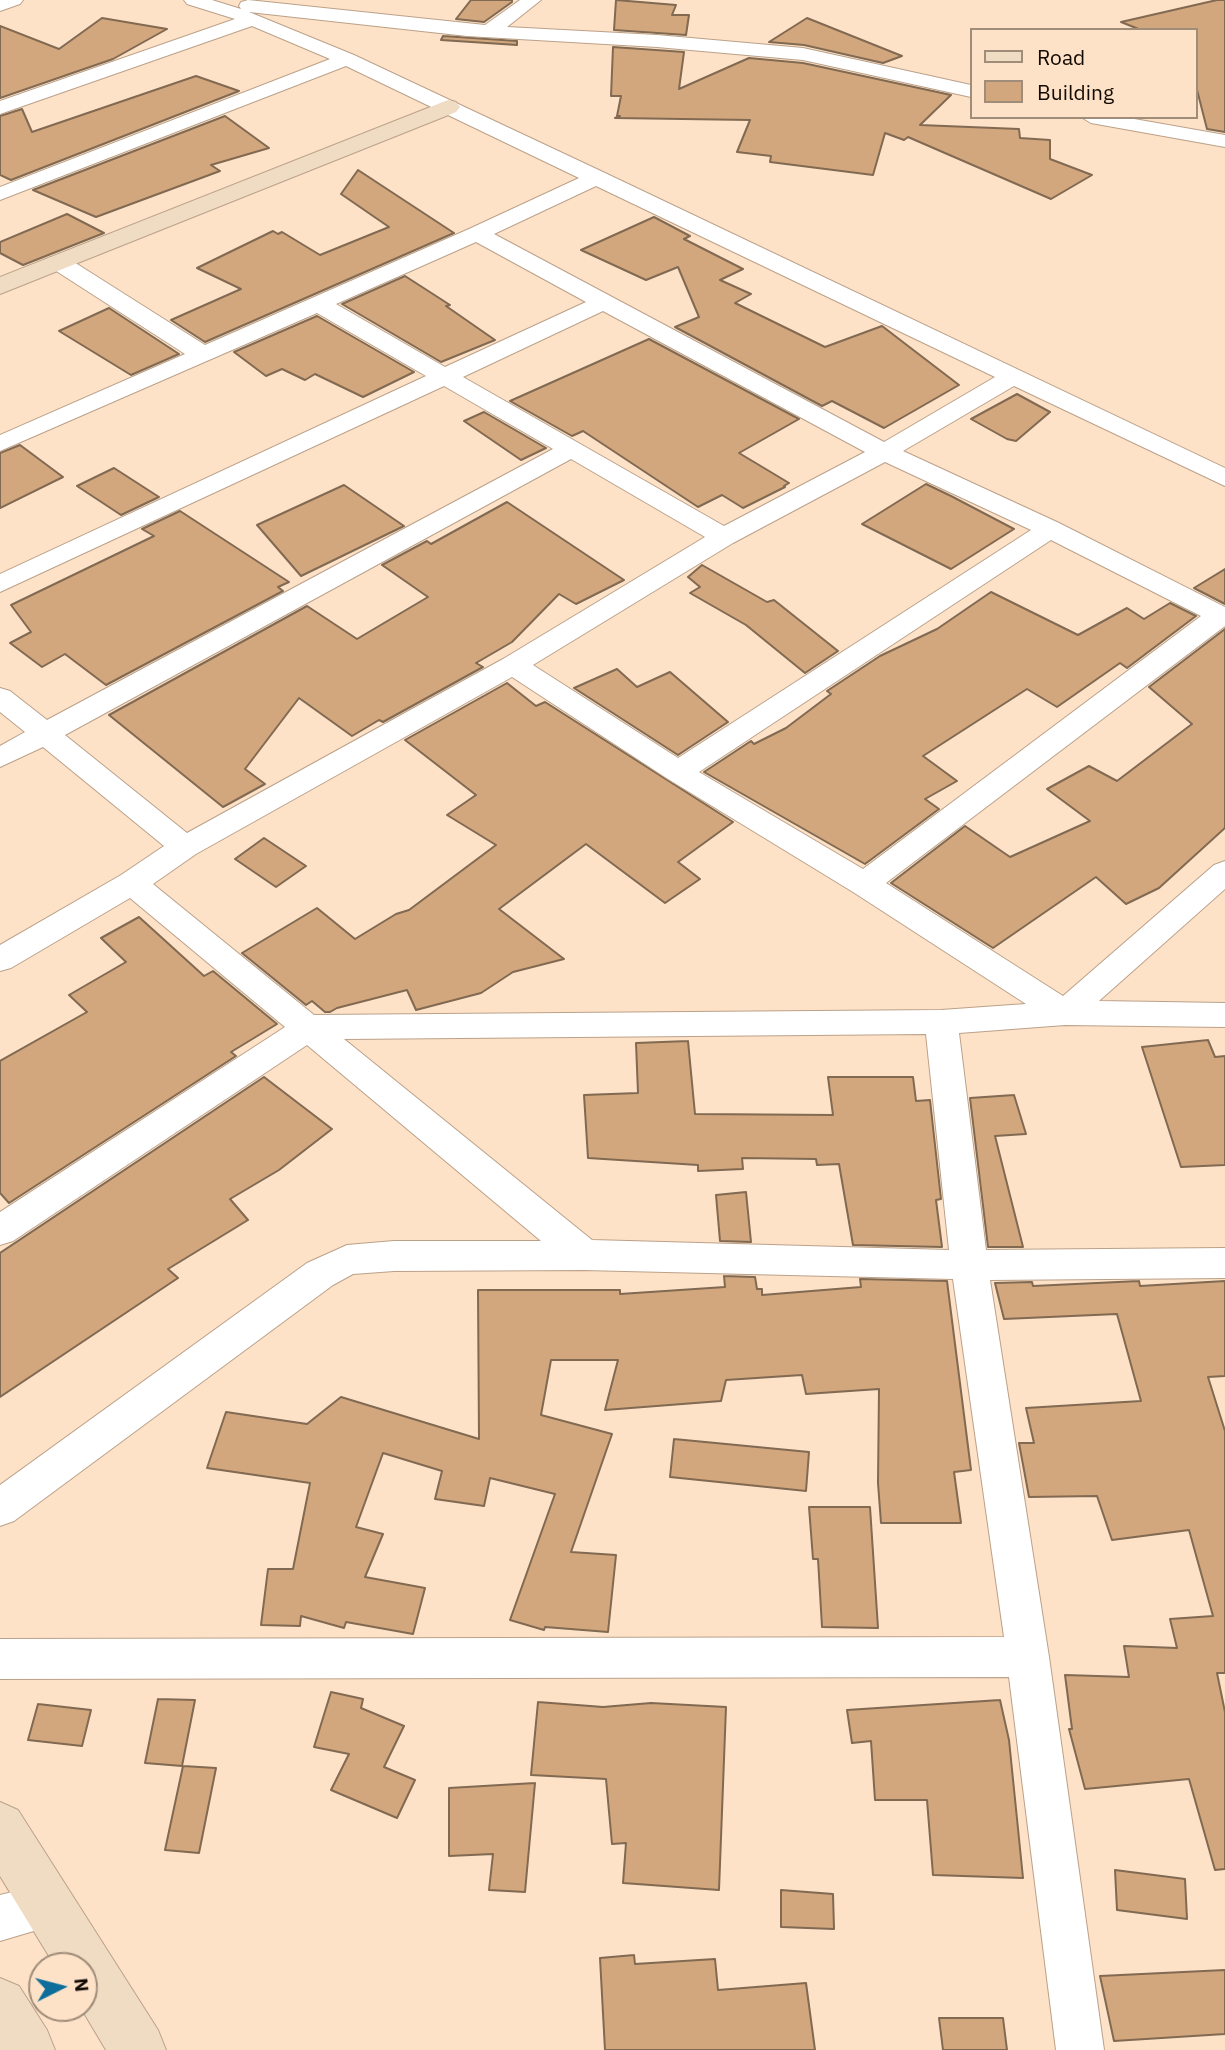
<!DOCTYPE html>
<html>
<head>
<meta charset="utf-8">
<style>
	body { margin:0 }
	#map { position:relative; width:1225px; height:2050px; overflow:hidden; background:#fde2c8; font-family:"IBM Plex Sans",sans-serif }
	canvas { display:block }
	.legend { position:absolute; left:970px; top:28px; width:228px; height:91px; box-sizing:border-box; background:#fde2c8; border:2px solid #9f8c79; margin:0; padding:9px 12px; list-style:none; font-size:21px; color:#120a03 }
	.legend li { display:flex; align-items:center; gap:14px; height:35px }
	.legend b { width:35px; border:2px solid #9f8c79 }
	.north { position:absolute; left:28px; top:1952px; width:70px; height:70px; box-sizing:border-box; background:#fde2c8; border:2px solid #9f8c79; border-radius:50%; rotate:84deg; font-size:19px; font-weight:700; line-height:28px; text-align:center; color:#120a03 }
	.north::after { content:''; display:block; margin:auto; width:24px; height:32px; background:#0d6e9c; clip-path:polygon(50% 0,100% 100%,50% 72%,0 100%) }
</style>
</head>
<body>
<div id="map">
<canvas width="1225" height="2050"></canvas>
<ul class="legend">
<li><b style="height:9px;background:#f0dbc3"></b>Road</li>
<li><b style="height:19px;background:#d2a77d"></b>Building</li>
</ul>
<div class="north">N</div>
</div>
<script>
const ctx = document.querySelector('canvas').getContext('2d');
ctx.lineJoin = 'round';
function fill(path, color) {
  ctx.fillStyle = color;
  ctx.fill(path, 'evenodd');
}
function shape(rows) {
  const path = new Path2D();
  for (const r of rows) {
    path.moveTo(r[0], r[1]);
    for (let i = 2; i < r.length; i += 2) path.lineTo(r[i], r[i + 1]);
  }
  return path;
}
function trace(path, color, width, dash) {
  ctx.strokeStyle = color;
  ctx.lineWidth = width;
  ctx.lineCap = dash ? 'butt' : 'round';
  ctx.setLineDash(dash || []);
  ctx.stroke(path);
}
const building = shape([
	[471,0,512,0,512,2,484,22,456,19,471,0],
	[616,0,676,5,672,15,689,15,686,35,614,30,616,0],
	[1217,0,1225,0,1225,132,1207,129,1195,82,1195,30,1141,30,1121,22,1217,0],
	[102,18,167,29,113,59,0,98,0,26,59,49,102,18],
	[807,18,902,56,883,63,804,45,769,42,807,18],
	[443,36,517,41,517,45,441,40,443,36],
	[613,47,684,52,679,89,749,58,803,63,951,95,920,125,1019,129,1020,138,1050,140,1050,159,1092,175,1051,199,908,137,904,140,885,133,873,175,770,162,771,156,737,152,750,120,615,118,620,116,617,116,621,96,611,96,613,47],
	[196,76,239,91,11,180,0,175,0,116,22,109,32,132,196,76],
	[225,116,269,148,211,165,220,171,96,217,33,190,225,116],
	[358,170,454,233,205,342,171,320,241,289,197,268,273,231,278,234,282,232,320,255,389,227,341,194,358,170],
	[67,214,104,233,23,265,0,253,0,242,67,214],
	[654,217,690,236,684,239,743,269,720,280,751,294,735,303,825,347,882,326,959,385,884,428,832,401,822,406,675,327,699,317,678,267,646,280,581,250,654,217],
	[405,276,450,305,446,306,495,340,441,362,342,304,405,276],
	[109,308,179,354,131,375,59,331,109,308],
	[317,316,414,372,363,397,315,374,305,380,282,369,266,376,234,352,317,316],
	[649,339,799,419,739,453,789,483,784,486,785,487,743,508,722,495,698,507,583,431,572,436,510,401,649,339],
	[1017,394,1050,412,1016,441,1007,439,971,419,1017,394],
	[484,412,546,448,521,460,464,421,484,412],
	[20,445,63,477,0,508,0,453,20,445],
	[114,468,159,497,121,515,77,486,114,468],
	[926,484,951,496,1014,529,951,569,862,524,926,484],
	[344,485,404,526,301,576,257,525,344,485],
	[507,502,624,580,576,604,559,594,512,642,476,663,483,667,383,722,379,720,352,736,299,698,245,769,265,784,223,807,109,715,307,606,357,639,428,597,382,565,427,541,431,544,507,502],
	[180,511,289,582,278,587,283,591,106,685,65,654,42,667,10,643,31,632,11,605,154,536,142,529,180,511],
	[702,565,767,602,774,600,838,651,805,673,746,625,690,593,700,587,688,577,702,565],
	[1225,569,1225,604,1194,588,1225,569],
	[991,592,1078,635,1127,608,1144,619,1170,603,1196,616,1127,668,1120,663,1057,707,1027,689,923,756,957,781,925,799,939,809,865,864,704,772,751,741,754,744,786,728,831,694,827,691,880,656,937,629,991,592],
	[1225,629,1225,828,1159,888,1126,904,1096,877,993,948,891,883,965,826,1010,857,1090,821,1047,789,1089,766,1117,781,1192,724,1149,687,1225,629],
	[617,669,637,687,670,672,728,722,678,755,574,688,617,669],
	[507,683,536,706,545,702,733,822,678,862,700,879,665,903,586,844,499,909,564,959,513,972,481,993,416,1010,407,990,337,1008,330,1012,325,1012,312,1001,306,1005,242,953,317,908,355,939,396,914,409,910,496,845,447,815,476,795,405,740,507,683],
	[264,838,306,866,276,887,235,859,264,838],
	[139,917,204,976,213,971,277,1024,231,1052,236,1056,9,1203,0,1193,0,1061,87,1012,69,995,126,962,101,938,139,917],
	[1208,1040,1215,1057,1225,1056,1225,1165,1181,1167,1142,1047,1208,1040],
	[688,1041,695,1114,833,1115,828,1077,913,1077,916,1101,930,1100,941,1199,936,1200,942,1247,853,1245,839,1164,817,1165,816,1159,742,1158,743,1169,698,1171,698,1165,588,1158,584,1095,638,1093,636,1043,688,1041],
	[264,1077,332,1129,279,1170,230,1199,248,1220,168,1269,178,1278,0,1397,0,1253,264,1077],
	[1014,1095,1026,1134,995,1136,1023,1247,988,1247,970,1098,1014,1095],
	[746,1192,751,1242,720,1241,716,1195,746,1192],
	[724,1276,755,1277,757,1289,762,1289,762,1295,861,1287,860,1279,947,1281,971,1470,954,1472,961,1523,881,1523,878,1483,879,1389,806,1394,802,1375,726,1380,721,1401,605,1410,618,1360,551,1360,541,1415,612,1434,571,1552,616,1555,608,1632,545,1627,544,1630,510,1620,555,1494,490,1478,484,1506,435,1499,442,1471,383,1453,356,1527,383,1534,365,1577,425,1588,413,1634,346,1622,344,1628,301,1616,300,1626,261,1625,268,1569,293,1569,310,1483,207,1468,226,1412,307,1424,341,1397,479,1439,478,1290,620,1290,620,1294,725,1287,724,1276],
	[1139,1281,1140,1286,1225,1281,1225,1376,1208,1377,1225,1431,1225,1673,1217,1673,1225,1712,1225,1869,1215,1870,1189,1779,1085,1789,1069,1729,1072,1729,1065,1675,1129,1677,1124,1646,1177,1648,1170,1619,1213,1616,1189,1530,1112,1540,1097,1496,1029,1497,1019,1443,1034,1443,1026,1408,1141,1401,1117,1314,1004,1319,995,1283,1032,1282,1033,1286,1139,1281],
	[674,1439,809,1452,806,1491,670,1477,674,1439],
	[809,1507,870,1507,878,1628,822,1627,818,1559,813,1559,809,1507],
	[331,1692,363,1699,361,1708,404,1726,384,1767,415,1780,397,1818,331,1790,349,1754,314,1747,331,1692],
	[158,1699,195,1700,182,1766,145,1763,158,1699],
	[1000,1700,1009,1740,1023,1878,933,1875,927,1800,875,1800,871,1741,852,1743,847,1710,1000,1700],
	[538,1702,603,1707,651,1703,726,1707,719,1890,623,1883,626,1843,612,1844,606,1779,531,1775,538,1702],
	[38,1704,91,1710,82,1746,28,1740,38,1704],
	[183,1766,216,1768,199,1853,165,1850,183,1766],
	[535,1783,525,1892,489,1890,493,1854,449,1856,449,1788,535,1783],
	[1115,1870,1185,1879,1187,1919,1117,1910,1115,1870],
	[781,1890,833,1894,834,1929,781,1927,781,1890],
	[634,1955,635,1964,715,1959,718,1990,806,1983,815,2050,605,2050,600,1958,634,1955],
	[1225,1970,1225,2034,1114,2041,1100,1976,1225,1970],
	[939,2018,1003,2018,1007,2050,943,2050,939,2018]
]);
const street = shape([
	[0,0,23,0,20,4,0,11,0,0],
	[184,0,212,0,241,9,239,6,241,2,248,0,485,25,520,0,541,0,507,27,657,35,803,48,971,85,971,97,803,60,657,47,467,36,249,12,354,55,605,173,1225,468,1225,486,1014,386,903,451,1059,523,1225,607,1225,626,886,883,1063,996,1214,865,1225,861,1225,889,1099,1001,1225,1003,1225,1027,1065,1025,959,1033,986,1250,1225,1248,1225,1278,990,1280,1049,1657,1104,2050,1056,2050,1009,1677,0,1679,0,1639,1004,1637,953,1279,584,1270,394,1271,353,1274,333,1285,14,1521,0,1526,0,1485,307,1263,347,1245,394,1241,541,1241,307,1045,13,1241,0,1245,0,1212,285,1027,130,898,11,968,0,971,0,945,121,875,164,846,43,747,0,767,0,746,25,732,0,712,0,688,10,691,47,720,553,449,444,386,0,592,0,574,426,376,317,313,0,451,0,435,185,354,50,267,47,262,50,257,66,257,205,345,469,229,579,178,346,66,0,200,0,187,330,59,252,26,0,114,0,101,235,19,187,4,184,0],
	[596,186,995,377,884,442,494,234,596,186],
	[476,242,586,302,445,367,336,304,476,242],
	[603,311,865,452,724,526,463,377,603,311],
	[571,459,705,537,503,659,187,833,65,735,571,459],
	[885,462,1031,530,678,758,533,665,733,543,885,462],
	[1051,540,1201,616,863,869,699,772,1051,540],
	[512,677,668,779,853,892,1026,1004,941,1010,314,1015,153,884,196,854,512,677],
	[926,1034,949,1250,592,1240,344,1039,926,1034],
	[1081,117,1123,117,1225,135,1225,147,1091,123,1081,117],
	[48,1883,64,1890,71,1906,64,1922,0,1941,0,1895,48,1883]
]);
const secondary = shape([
	[448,100,456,102,460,107,456,112,0,294,0,277,448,100],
	[0,1802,18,1810,158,2030,166,2050,106,2050,81,2008,84,2008,84,1966,55,1966,0,1876,0,1802],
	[0,1978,19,1986,47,2030,55,2050,0,2050,0,1978]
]);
fill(building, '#d2a77d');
trace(building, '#816952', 2);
trace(street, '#bba189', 2);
trace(secondary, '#bba189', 2);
fill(street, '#fff');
fill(secondary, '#f0dbc3');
</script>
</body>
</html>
